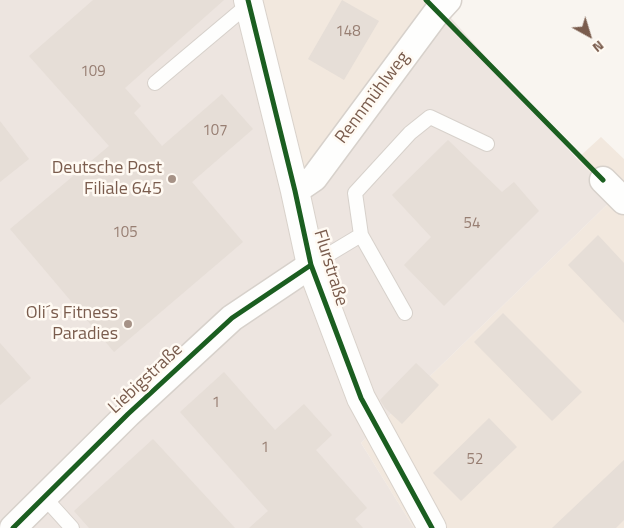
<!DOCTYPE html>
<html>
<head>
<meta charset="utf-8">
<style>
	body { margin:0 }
	#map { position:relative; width:624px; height:528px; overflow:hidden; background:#f9f5f0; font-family:"Titillium Web",sans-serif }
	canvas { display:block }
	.north { position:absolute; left:564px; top:10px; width:50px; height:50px; -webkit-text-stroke:4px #fffaf3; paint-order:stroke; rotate:141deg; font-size:14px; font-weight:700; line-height:20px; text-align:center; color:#7a5c4d }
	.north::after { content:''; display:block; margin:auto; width:18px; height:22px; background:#7a5c4d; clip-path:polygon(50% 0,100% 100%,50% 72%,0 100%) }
</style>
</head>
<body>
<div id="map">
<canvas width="624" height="528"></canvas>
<div class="north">N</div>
</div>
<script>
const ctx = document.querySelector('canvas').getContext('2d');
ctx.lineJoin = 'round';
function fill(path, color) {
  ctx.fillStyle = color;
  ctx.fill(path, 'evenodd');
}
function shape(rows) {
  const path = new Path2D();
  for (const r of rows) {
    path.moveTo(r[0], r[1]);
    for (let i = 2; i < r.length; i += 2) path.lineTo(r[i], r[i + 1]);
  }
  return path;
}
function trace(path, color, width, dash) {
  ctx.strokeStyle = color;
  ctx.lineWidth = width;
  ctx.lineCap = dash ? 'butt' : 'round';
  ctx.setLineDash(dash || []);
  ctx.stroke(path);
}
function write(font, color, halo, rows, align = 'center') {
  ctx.font = font + ' "Titillium Web",sans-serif';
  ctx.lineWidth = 5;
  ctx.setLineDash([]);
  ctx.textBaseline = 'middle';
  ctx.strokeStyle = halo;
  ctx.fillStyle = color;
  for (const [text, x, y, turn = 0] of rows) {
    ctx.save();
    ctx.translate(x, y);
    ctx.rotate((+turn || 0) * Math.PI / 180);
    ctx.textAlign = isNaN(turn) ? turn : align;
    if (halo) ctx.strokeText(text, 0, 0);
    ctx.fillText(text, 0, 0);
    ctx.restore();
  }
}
const residential = shape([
	[256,0,452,0,304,202],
	[601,137,624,159,624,528,414,528,361,443,615,197,577,159]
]);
const industrial = shape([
	[0,0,256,0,304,201,443,9,577,159,615,197,361,443,414,528,0,528]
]);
const building = shape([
	[93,0,224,0,125,88,141,106,134,113,162,146,222,94,253,129,192,182,243,242,114,352,10,229,109,146,29,56],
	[342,0,379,21,344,80,308,59],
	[0,121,29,159,0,182],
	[448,140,502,192,514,182,539,211,444,306,404,265,431,237,392,195],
	[598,235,624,263,624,323,568,265],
	[503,313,582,392,552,421,474,342],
	[0,343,31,378,0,405],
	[416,363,439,385,402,424,385,408,380,400],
	[224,372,275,430,304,404,332,435,316,450,367,508,355,519,363,528,249,528,268,511,180,412],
	[489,418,517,447,461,501,433,473],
	[153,439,235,528,89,528,74,511],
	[624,460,624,520,616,528,552,528]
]);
const lane = shape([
	[155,83,249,4],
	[361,235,405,313],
	[311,265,361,235,355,193,410,133,430,117,487,144],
	[44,497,72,528]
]);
const street = shape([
	[603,180,624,201],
	[295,191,314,178,437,12,448,0],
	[13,528,128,414,232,318,311,265]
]);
const secondary = shape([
	[248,0,295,191,311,265,361,398,432,528]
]);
const cycleway = shape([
	[248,0,295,191,311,265,361,398,432,528],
	[426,0,603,180],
	[13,528,128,414,232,318,311,265]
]);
const markers = [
	[172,179,5,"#a69286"],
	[128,324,5,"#a69286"]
];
const numberNames = [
	["148",348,32],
	["109",93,72],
	["107",215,131],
	["54",472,224],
	["105",125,233],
	["1",216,403],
	["1",265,448],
	["52",475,460]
];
const streetNames = [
	["Rennmühlweg",373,98,-53],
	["Flurstraße",330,268,73],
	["Liebigstraße",146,379,-43]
];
const poiNames = [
	["Deutsche Post",162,169],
	["Filiale 645",162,190],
	["Oli´s Fitness",118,314],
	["Paradies",118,335]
];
fill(residential, '#f2e8de');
fill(industrial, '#ede5e0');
fill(building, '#e6ded7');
trace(lane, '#d7d1cb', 16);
trace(street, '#d7d1cb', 29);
trace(secondary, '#d9d2cb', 30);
trace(lane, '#fefefd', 14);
trace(street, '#fefefd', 26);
trace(secondary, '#fefefd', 28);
trace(cycleway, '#1b5e20', 5);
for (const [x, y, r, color] of markers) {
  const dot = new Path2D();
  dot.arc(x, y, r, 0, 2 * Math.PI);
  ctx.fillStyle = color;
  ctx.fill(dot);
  trace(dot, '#fffaf3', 2);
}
write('15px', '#977e72', null, numberNames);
write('18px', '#7a5c4d', '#fffaf3', streetNames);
write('18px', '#7a5c4d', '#fffaf3', poiNames, 'right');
</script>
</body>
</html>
